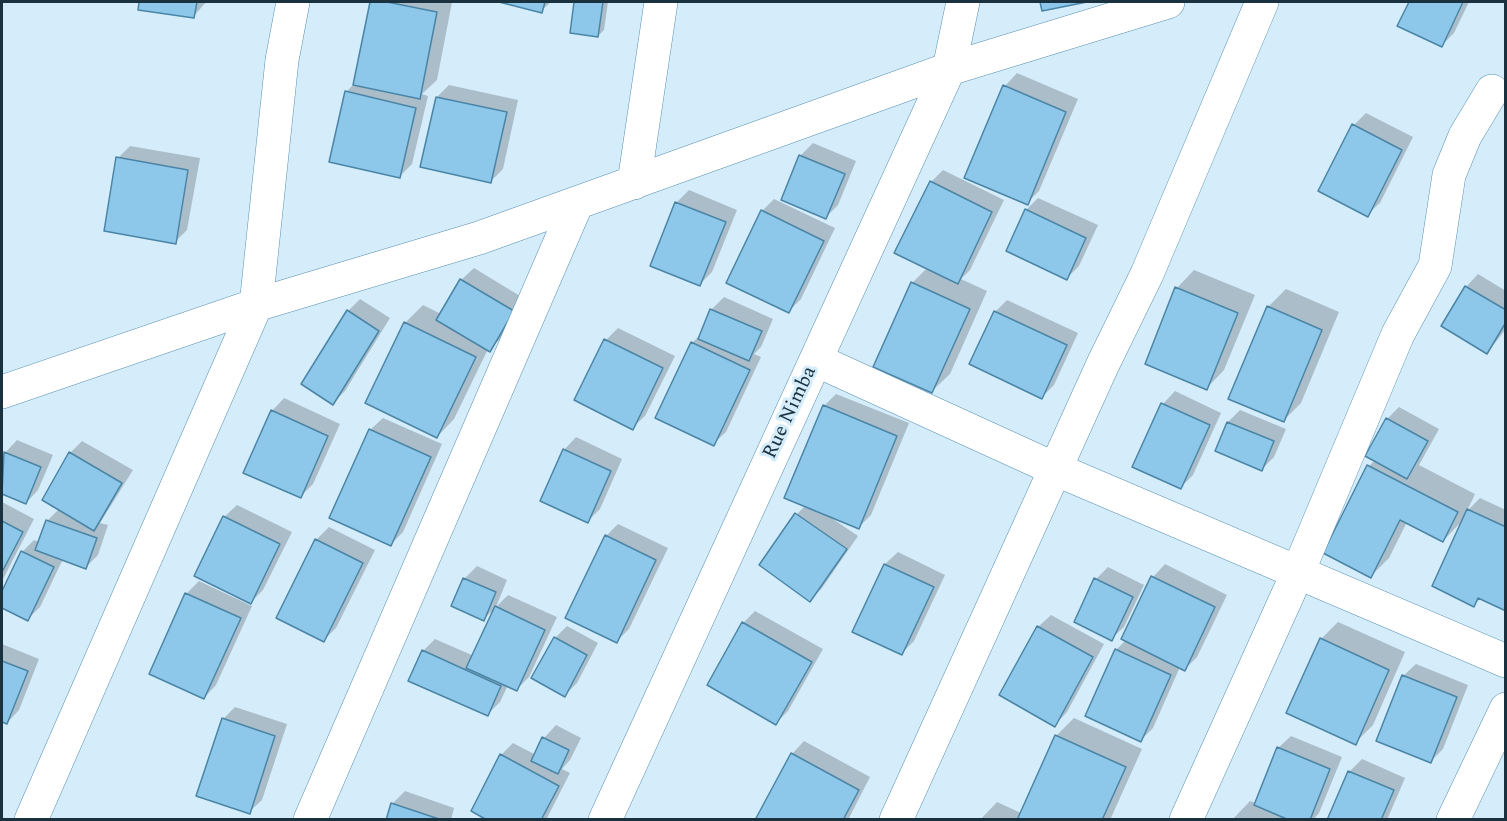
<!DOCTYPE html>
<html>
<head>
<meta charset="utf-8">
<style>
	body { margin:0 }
	#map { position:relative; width:1507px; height:821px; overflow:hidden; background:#d5edfb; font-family:Spectral,serif }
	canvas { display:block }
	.frame { position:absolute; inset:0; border:3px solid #1a3240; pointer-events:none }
</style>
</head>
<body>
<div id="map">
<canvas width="1507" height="821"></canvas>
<div class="frame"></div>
</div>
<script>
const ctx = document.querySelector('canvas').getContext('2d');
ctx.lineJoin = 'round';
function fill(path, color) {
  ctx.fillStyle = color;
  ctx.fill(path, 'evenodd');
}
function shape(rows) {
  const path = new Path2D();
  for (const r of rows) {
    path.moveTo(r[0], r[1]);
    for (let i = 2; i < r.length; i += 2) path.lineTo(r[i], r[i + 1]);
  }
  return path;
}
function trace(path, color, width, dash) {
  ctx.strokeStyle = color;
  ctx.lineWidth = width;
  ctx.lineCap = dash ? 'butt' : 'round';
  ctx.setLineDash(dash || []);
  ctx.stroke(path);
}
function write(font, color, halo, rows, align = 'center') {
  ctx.font = font + ' Spectral,serif';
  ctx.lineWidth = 6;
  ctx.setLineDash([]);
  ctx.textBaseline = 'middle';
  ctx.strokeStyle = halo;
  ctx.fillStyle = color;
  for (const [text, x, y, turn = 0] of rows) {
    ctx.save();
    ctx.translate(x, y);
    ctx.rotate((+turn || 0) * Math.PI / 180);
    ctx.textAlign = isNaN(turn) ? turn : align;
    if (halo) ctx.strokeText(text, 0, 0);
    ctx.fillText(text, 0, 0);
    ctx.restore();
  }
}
const shadow = shape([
	[141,2,206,2,194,16,140,8],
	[371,2,452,2,437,80,422,94,428,96,412,164,400,176,346,92,355,83],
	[505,2,551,2,541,11],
	[576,2,608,2,604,30,598,36,572,32],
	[1041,2,1080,2,1043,9],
	[1411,2,1469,2,1454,33,1442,45,1399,25],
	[1017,73,1078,99,1039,191,1027,203,966,177,1005,86],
	[449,85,518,100,503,169,490,182,437,97],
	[1366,113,1413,137,1380,203,1367,215,1354,125],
	[813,143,856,161,838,205,826,217,800,156],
	[130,146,200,158,187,230,175,242,118,158],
	[943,170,1004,200,970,270,961,279,987,291,950,374,932,391,912,283,927,268,931,182],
	[689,190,737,210,712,272,700,284,676,203],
	[1038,198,1098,225,1079,266,1067,278,1026,210],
	[774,199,835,228,801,299,789,311,762,211],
	[474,268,525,299,502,338,488,349,454,419,437,437,405,323,423,305,441,314,461,280],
	[1194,270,1255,295,1224,370,1207,388,1177,288],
	[1478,274,1506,291,1506,329,1487,353,1466,287],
	[1286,289,1339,312,1301,403,1284,420,1268,307],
	[724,297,773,319,761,347,754,354,761,357,726,432,713,444,692,343,701,334,711,310],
	[360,299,390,318,345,391,333,403,348,311],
	[1007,300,1078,333,1054,385,1042,397,995,312],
	[618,328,675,356,645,416,632,428,606,340],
	[1175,391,1221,413,1193,475,1181,487,1134,466,1163,404],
	[836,394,909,423,871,515,859,527,830,517,858,536,822,588,810,600,797,514,806,505,824,406],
	[284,398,340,424,313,484,300,497,272,411],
	[1399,407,1439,429,1419,465,1475,494,1467,511,1480,498,1506,510,1506,609,1481,598,1474,605,1463,520,1443,541,1407,522,1389,558,1371,576,1369,466,1375,460,1387,419],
	[1240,410,1286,429,1274,457,1261,470,1217,451,1228,422],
	[383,418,442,444,403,532,391,544,370,430],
	[576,437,622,459,600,509,588,521,564,450],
	[17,440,53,455,38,490,26,503,2,493,2,461,5,453],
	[82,441,133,470,100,523,108,525,98,555,86,567,63,559,40,607,28,619,2,606,2,595,22,552,34,540,39,542,47,521,59,509,70,453],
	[2,502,34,519,2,581],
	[237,505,292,532,263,590,251,602,224,517],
	[618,524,668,548,629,629,617,641,606,536],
	[329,527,375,550,336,628,324,640,278,617,316,540],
	[898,552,945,575,914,641,901,654,854,631,885,564],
	[1165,564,1227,595,1197,657,1185,669,1180,667,1153,728,1141,740,1116,650,1126,640,1123,639,1153,577],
	[477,566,507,580,496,607,484,619,464,579],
	[1108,567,1144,585,1124,627,1111,639,1096,579],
	[199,581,252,606,216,685,204,698,151,673,187,593],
	[508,595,557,617,529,677,517,689,508,685,500,702,488,714,423,651,435,639,474,656,496,607],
	[755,611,823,649,788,711,776,723,743,623],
	[1051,615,1104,644,1067,712,1055,725,1038,627],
	[1338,622,1405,652,1373,725,1355,743,1321,639],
	[567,626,598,643,577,683,565,695,555,638],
	[2,644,39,659,19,710,7,723,2,720],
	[1416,664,1468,685,1443,749,1431,761,1403,676],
	[235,707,287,724,262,800,249,812,223,719],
	[1074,718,1142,749,1110,820,980,820,997,802,1021,813,1056,736],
	[556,725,581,738,570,760,562,769,570,773,546,820,491,820,501,755,513,743,536,755,544,738],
	[1291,736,1342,757,1319,813,1313,820,1232,820,1250,801,1256,803,1278,748],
	[804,741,870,777,848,820,757,820,792,754],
	[1362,759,1405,778,1387,820,1329,820,1349,772],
	[405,791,454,808,451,820,387,820,393,803]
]);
const building = shape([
	[139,2,197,2,194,18,138,10,139,2],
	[370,2,387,2,437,12,420,99,353,85,370,2],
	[499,2,545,2,542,13,499,2],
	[574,2,603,2,598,37,570,33,574,2],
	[1040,2,1087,2,1042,11,1040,2],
	[1409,2,1463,2,1442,47,1397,26,1409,2],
	[1003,85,1066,112,1028,205,964,178,1003,85],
	[345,91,416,108,400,178,329,162,345,91],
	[436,97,507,112,491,183,420,167,436,97],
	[1352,124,1402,150,1368,217,1318,191,1352,124],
	[799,155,845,174,826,219,781,200,799,155],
	[116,157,188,170,176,244,104,231,116,157],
	[930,181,992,212,958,284,894,253,930,181],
	[675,202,726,222,700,286,650,266,675,202],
	[1025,209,1086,238,1067,280,1006,251,1025,209],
	[761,210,824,241,789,313,726,283,761,210],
	[460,279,514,311,490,352,436,320,460,279],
	[911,282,970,309,932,393,873,367,911,282],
	[1465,286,1506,310,1506,322,1487,354,1441,326,1465,286],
	[1175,287,1238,313,1207,390,1145,364,1175,287],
	[1267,306,1322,330,1284,422,1228,399,1267,306],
	[710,309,762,331,749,361,698,339,710,309],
	[347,310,379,331,333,405,301,384,347,310],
	[994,311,1067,345,1042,399,969,364,994,311],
	[404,322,476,357,437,438,365,403,404,322],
	[604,339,663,368,633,430,574,400,604,339],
	[691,342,750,370,714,446,655,418,691,342],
	[1161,403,1210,425,1181,489,1132,467,1161,403],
	[823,405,897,436,859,529,784,498,823,405],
	[271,410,328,436,301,498,243,473,271,410],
	[1386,418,1428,441,1407,479,1365,456,1386,418],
	[1227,422,1274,441,1262,471,1215,451,1227,422],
	[369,429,431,457,391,546,329,518,369,429],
	[563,449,611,471,588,523,540,501,563,449],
	[4,452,41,467,26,504,2,494,4,452],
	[69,452,122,483,94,531,42,500,69,452],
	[1367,465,1458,512,1443,542,1400,520,1371,578,1323,553,1367,465],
	[1467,509,1506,527,1506,611,1478,598,1474,607,1432,586,1467,509],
	[795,513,847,549,810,602,759,565,795,513],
	[223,516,280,544,251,604,194,576,223,516],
	[46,520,97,538,86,569,35,550,46,520],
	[2,521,23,532,2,572,2,521],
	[605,535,656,560,617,643,565,618,605,535],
	[315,539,363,563,324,642,276,618,315,539],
	[21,551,54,567,28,621,2,608,2,591,21,551],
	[884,564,934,587,902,655,852,632,884,564],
	[1151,576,1215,607,1185,671,1121,639,1151,576],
	[463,578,496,592,484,621,451,606,463,578],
	[1094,578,1133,597,1112,641,1074,622,1094,578],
	[185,593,241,618,204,699,149,674,185,593],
	[495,606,545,630,517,691,466,668,495,606],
	[742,622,812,662,776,725,707,685,742,622],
	[1037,626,1093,657,1055,727,999,695,1037,626],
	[554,637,587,655,565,697,531,678,554,637],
	[1320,638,1389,670,1356,745,1286,713,1320,638],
	[1115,649,1171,675,1141,742,1085,716,1115,649],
	[422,650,501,686,488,716,408,681,422,650],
	[2,661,28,671,7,724,2,722,2,661],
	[1402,675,1457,697,1431,763,1376,741,1402,675],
	[222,718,275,736,250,814,196,796,222,718],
	[1055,735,1126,767,1102,820,1017,820,1055,735],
	[542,737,569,750,558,774,531,761,542,737],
	[1277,747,1330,769,1310,820,1289,820,1254,805,1277,747],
	[791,753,859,790,843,820,755,820,791,753],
	[500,754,559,786,541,820,487,820,471,811,500,754],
	[1348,771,1394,790,1381,820,1327,820,1348,771],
	[391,803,442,820,386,820,391,803]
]);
const street = shape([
	[634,183,661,2],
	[816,360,1055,469,1506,661],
	[2,392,256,305,479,238,949,69,1168,2],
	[31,820,256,305,282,60,293,2],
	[310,820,577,203],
	[605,820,949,69,963,2],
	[896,820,1103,364,1147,274,1262,2],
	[1186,820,1298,572,1398,334,1435,266,1449,175,1465,136,1492,91],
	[1453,820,1506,709]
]);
const streetNames = [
	["Rue Nimba",791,413,-65]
];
fill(shadow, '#0003');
fill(building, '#8dc8eb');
trace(building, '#4b85a6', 1.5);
trace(street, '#5791b2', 34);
trace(street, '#fff', 33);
write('20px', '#1a3240', '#d5edfb', streetNames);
</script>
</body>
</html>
